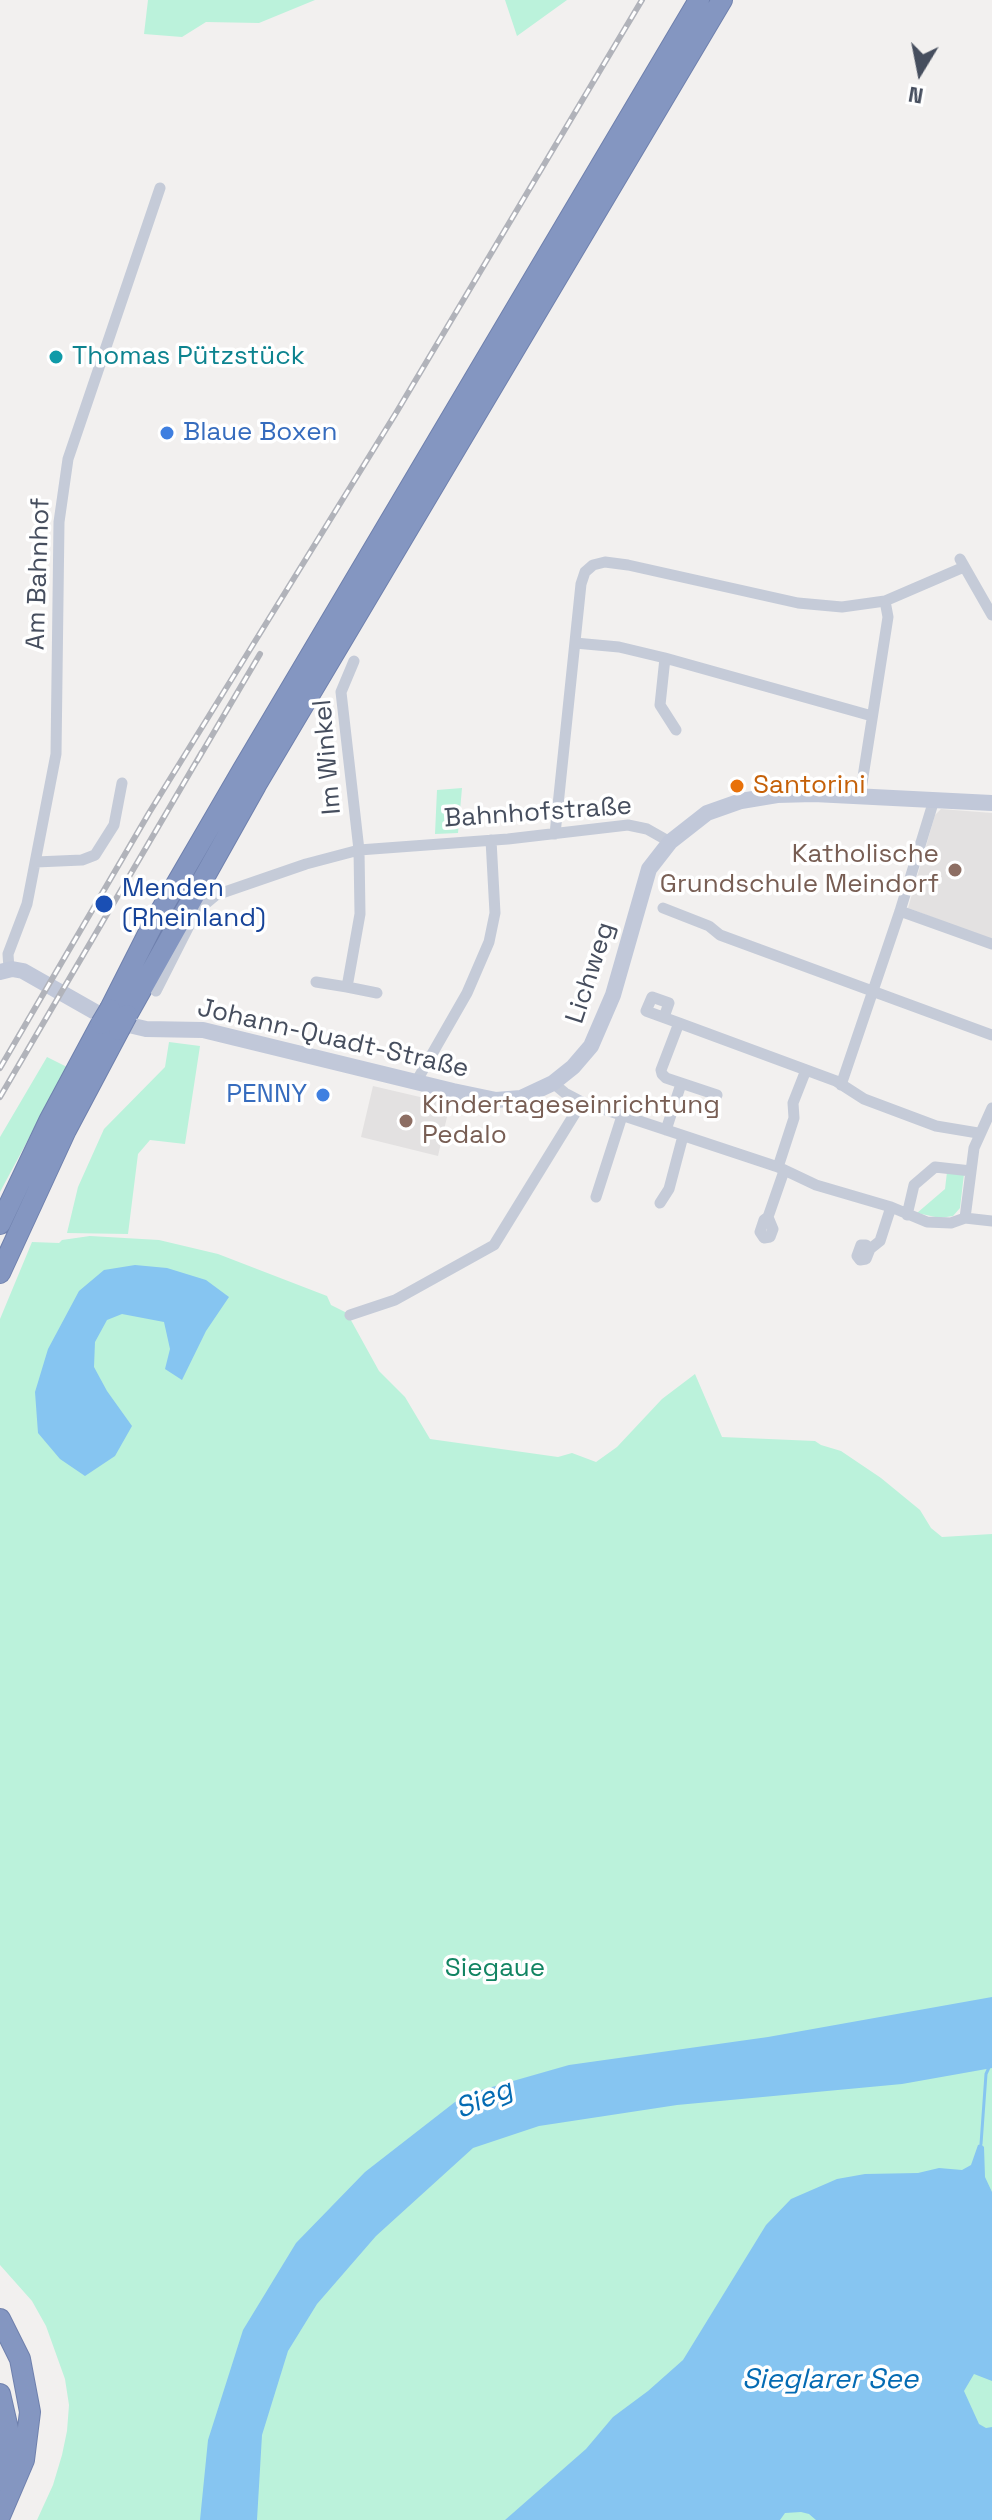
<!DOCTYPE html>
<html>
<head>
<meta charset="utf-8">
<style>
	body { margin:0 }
	#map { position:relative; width:992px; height:2520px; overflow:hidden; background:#f2f0ef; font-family:"Space Grotesk",sans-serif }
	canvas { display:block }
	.north { position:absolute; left:880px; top:32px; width:80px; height:80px; -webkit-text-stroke:6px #fff; paint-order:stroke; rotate:190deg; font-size:22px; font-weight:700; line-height:32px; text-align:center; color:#464e5e }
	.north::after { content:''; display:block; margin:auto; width:28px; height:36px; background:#464e5e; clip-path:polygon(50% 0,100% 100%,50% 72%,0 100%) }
</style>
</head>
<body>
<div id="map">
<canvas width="992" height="2520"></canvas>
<div class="north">N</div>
</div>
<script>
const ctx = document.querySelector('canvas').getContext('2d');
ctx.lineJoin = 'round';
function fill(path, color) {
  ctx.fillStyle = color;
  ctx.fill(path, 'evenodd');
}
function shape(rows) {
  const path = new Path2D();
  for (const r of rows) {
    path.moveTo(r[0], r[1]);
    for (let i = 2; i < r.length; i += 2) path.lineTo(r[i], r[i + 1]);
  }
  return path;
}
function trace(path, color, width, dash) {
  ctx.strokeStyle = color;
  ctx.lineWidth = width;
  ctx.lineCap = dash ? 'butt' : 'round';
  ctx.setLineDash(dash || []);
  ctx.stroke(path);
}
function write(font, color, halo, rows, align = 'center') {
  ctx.font = font + ' "Space Grotesk",sans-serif';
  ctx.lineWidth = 7;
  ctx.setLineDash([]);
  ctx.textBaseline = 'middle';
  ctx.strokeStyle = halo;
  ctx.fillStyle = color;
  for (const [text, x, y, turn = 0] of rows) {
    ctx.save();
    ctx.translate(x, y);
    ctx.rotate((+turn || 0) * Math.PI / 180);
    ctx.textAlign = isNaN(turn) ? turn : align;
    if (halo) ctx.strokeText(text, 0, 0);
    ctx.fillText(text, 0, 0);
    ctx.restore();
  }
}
const education = shape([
	[941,809,992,813,992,940,908,908,935,815],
	[373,1086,450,1104,438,1156,361,1137]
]);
const green = shape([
	[148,0,315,0,259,23,206,22,182,37,144,34],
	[505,0,567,0,517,36],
	[462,788,458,833,435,834,437,790],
	[169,1042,200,1046,185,1144,150,1140,138,1154,128,1234,67,1233,78,1187,104,1129,165,1067],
	[47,1057,67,1067,0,1192,0,1137],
	[947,1172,964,1174,960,1208,953,1216,940,1218,917,1213,945,1189],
	[90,1236,159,1240,218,1254,327,1296,331,1305,347,1313,379,1371,405,1397,430,1439,558,1457,572,1453,596,1462,617,1447,662,1399,695,1374,722,1437,815,1441,821,1445,841,1451,881,1478,920,1510,931,1528,942,1537,992,1534,992,2520,37,2520,53,2485,62,2455,67,2431,69,2405,65,2379,46,2326,32,2301,0,2265,0,1319,32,1242,59,1243,62,1240]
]);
const water = shape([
	[135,1265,167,1268,206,1280,229,1297,206,1331,182,1380,165,1369,170,1349,164,1322,122,1314,107,1320,95,1342,94,1367,107,1391,132,1426,115,1456,85,1476,60,1459,38,1433,35,1392,48,1349,79,1291,104,1270],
	[992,1997,992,2068,902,2084,677,2105,539,2126,473,2148,376,2236,317,2304,288,2351,262,2435,257,2520,200,2520,208,2440,243,2330,296,2243,365,2172,464,2095,569,2065,768,2037],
	[981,2144,984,2147,985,2177,992,2192,992,2381,974,2374,964,2391,979,2424,986,2428,992,2427,992,2520,816,2520,809,2514,801,2512,785,2513,780,2520,505,2520,586,2449,613,2417,648,2391,683,2360,766,2225,791,2199,837,2179,865,2174,918,2173,939,2168,962,2170,971,2165,978,2145]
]);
const stream = shape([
	[981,2144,986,2074,992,2061]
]);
const street = shape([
	[960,559,992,615],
	[575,643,619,647,665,658,872,716],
	[665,658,660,705,676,730],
	[354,661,341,692,359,850,360,914,347,987,377,993],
	[860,796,888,617,885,601],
	[555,834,581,584,585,572,593,565,605,562,628,565,798,603,842,607,885,601,964,567],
	[36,862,82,860,95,855,114,825,122,783],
	[663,908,709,926,720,935,992,1035],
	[900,911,992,944],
	[9,969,8,954,27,904,56,754,59,522,68,459,160,188],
	[316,982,347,987],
	[156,991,195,914,204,905,216,895,306,864,359,850,508,839,628,825,647,829,670,842],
	[664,1017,669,1003,652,997,646,1011,679,1023],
	[416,1082,467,993,489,942,495,913,491,840],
	[553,1083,565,1093,582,1102,778,1167,816,1185,891,1207,927,1222,951,1223,965,1218,992,1221],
	[841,1085,900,911,934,800],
	[717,1095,666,1078,662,1074,661,1070,679,1023,836,1081,864,1099,936,1126,978,1133],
	[666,1130,681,1084],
	[778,1167,794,1118,793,1103,806,1070],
	[596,1197,622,1116],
	[660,1203,669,1189,683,1136],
	[907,1215,914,1185,935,1167,971,1171],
	[768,1217,773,1229,770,1237,764,1238,760,1232,764,1220,768,1217,784,1171],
	[965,1218,974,1148,992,1108],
	[870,1249,866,1259,860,1260,857,1256,861,1245,866,1245,870,1249,880,1241,891,1207],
	[350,1315,395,1300,494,1245,582,1102]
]);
const secondary = shape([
	[0,972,12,969,23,971,97,1013,129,1025,146,1029,203,1030,453,1091,496,1100,521,1098,553,1083,573,1067,591,1046,613,995,649,869,670,842,707,813,741,801,777,795,814,794,992,803]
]);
const highway = shape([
	[110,1009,153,924,242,771,699,0],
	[127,1015,256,785,722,0],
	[0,1224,49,1121,101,1024],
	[0,1273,66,1130,119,1030],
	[0,2319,20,2359,30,2412,24,2460,0,2516],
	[0,2394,8,2429,6,2461,0,2480]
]);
const rail = shape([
	[197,761,260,654],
	[0,1068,149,813,396,413,642,0],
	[0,1097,202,752]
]);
const highwayBridge = shape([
	[101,1024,110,1009],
	[119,1030,127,1015]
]);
const markers = [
	[56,357,8,"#0f9aa8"],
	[167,433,8,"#3f7fe0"],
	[737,786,8,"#e8710a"],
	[955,870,8,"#8d6e63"],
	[104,904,10,"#1a4fb4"],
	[323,1095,8,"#3f7fe0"],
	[406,1121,8,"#8d6e63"]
];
const cultureNames = [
	["Thomas Pützstück",72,357]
];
const shopNames = [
	["Blaue Boxen",183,433],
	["PENNY",307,1095,"right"]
];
const streetNames = [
	["Am Bahnhof",39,574,-88],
	["Im Winkel",328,757,-95],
	["Bahnhofstraße",538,813,-4],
	["Lichweg",591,973,-72],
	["Johann-Quadt-Straße",333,1039,13]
];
const foodNames = [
	["Santorini",753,786]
];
const educationNames = [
	["Katholische",939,855],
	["Grundschule Meindorf",939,885],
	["Kindertageseinrichtung",422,1106,"left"],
	["Pedalo",422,1136,"left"]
];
const transitNames = [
	["Menden",122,889],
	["(Rheinland)",122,919]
];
const parkNames = [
	["Siegaue",495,1969]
];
const waterNames = [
	["Sieg",484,2100,-23],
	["Sieglarer See",830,2380]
];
fill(education, '#e3e1e1');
fill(green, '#bbf2db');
fill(water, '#86c5f1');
trace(stream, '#86c5f1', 3);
trace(highway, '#6f80ad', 22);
trace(street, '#c5cbd8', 11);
trace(secondary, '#c1c8d9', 16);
trace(highway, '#8496c1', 20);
trace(rail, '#b1b3ba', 6);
trace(rail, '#fff', 3, [9]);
trace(highwayBridge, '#6f80ad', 22, []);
trace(highwayBridge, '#8496c1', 20);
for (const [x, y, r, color] of markers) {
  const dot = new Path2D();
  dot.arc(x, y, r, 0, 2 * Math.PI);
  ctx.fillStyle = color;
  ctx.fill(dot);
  trace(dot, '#fff', 3);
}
write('26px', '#0d838f', '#fff', cultureNames, 'left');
write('26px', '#366cbe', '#fff', shopNames, 'left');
write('26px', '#464e5e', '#fff', streetNames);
write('26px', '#c56008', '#fff', foodNames, 'left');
write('26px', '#785e54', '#fff', educationNames, 'right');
write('26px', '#164399', '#fff', transitNames, 'left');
write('26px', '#128462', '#fff', parkNames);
write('italic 28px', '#046bb3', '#fff', waterNames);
</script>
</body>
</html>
